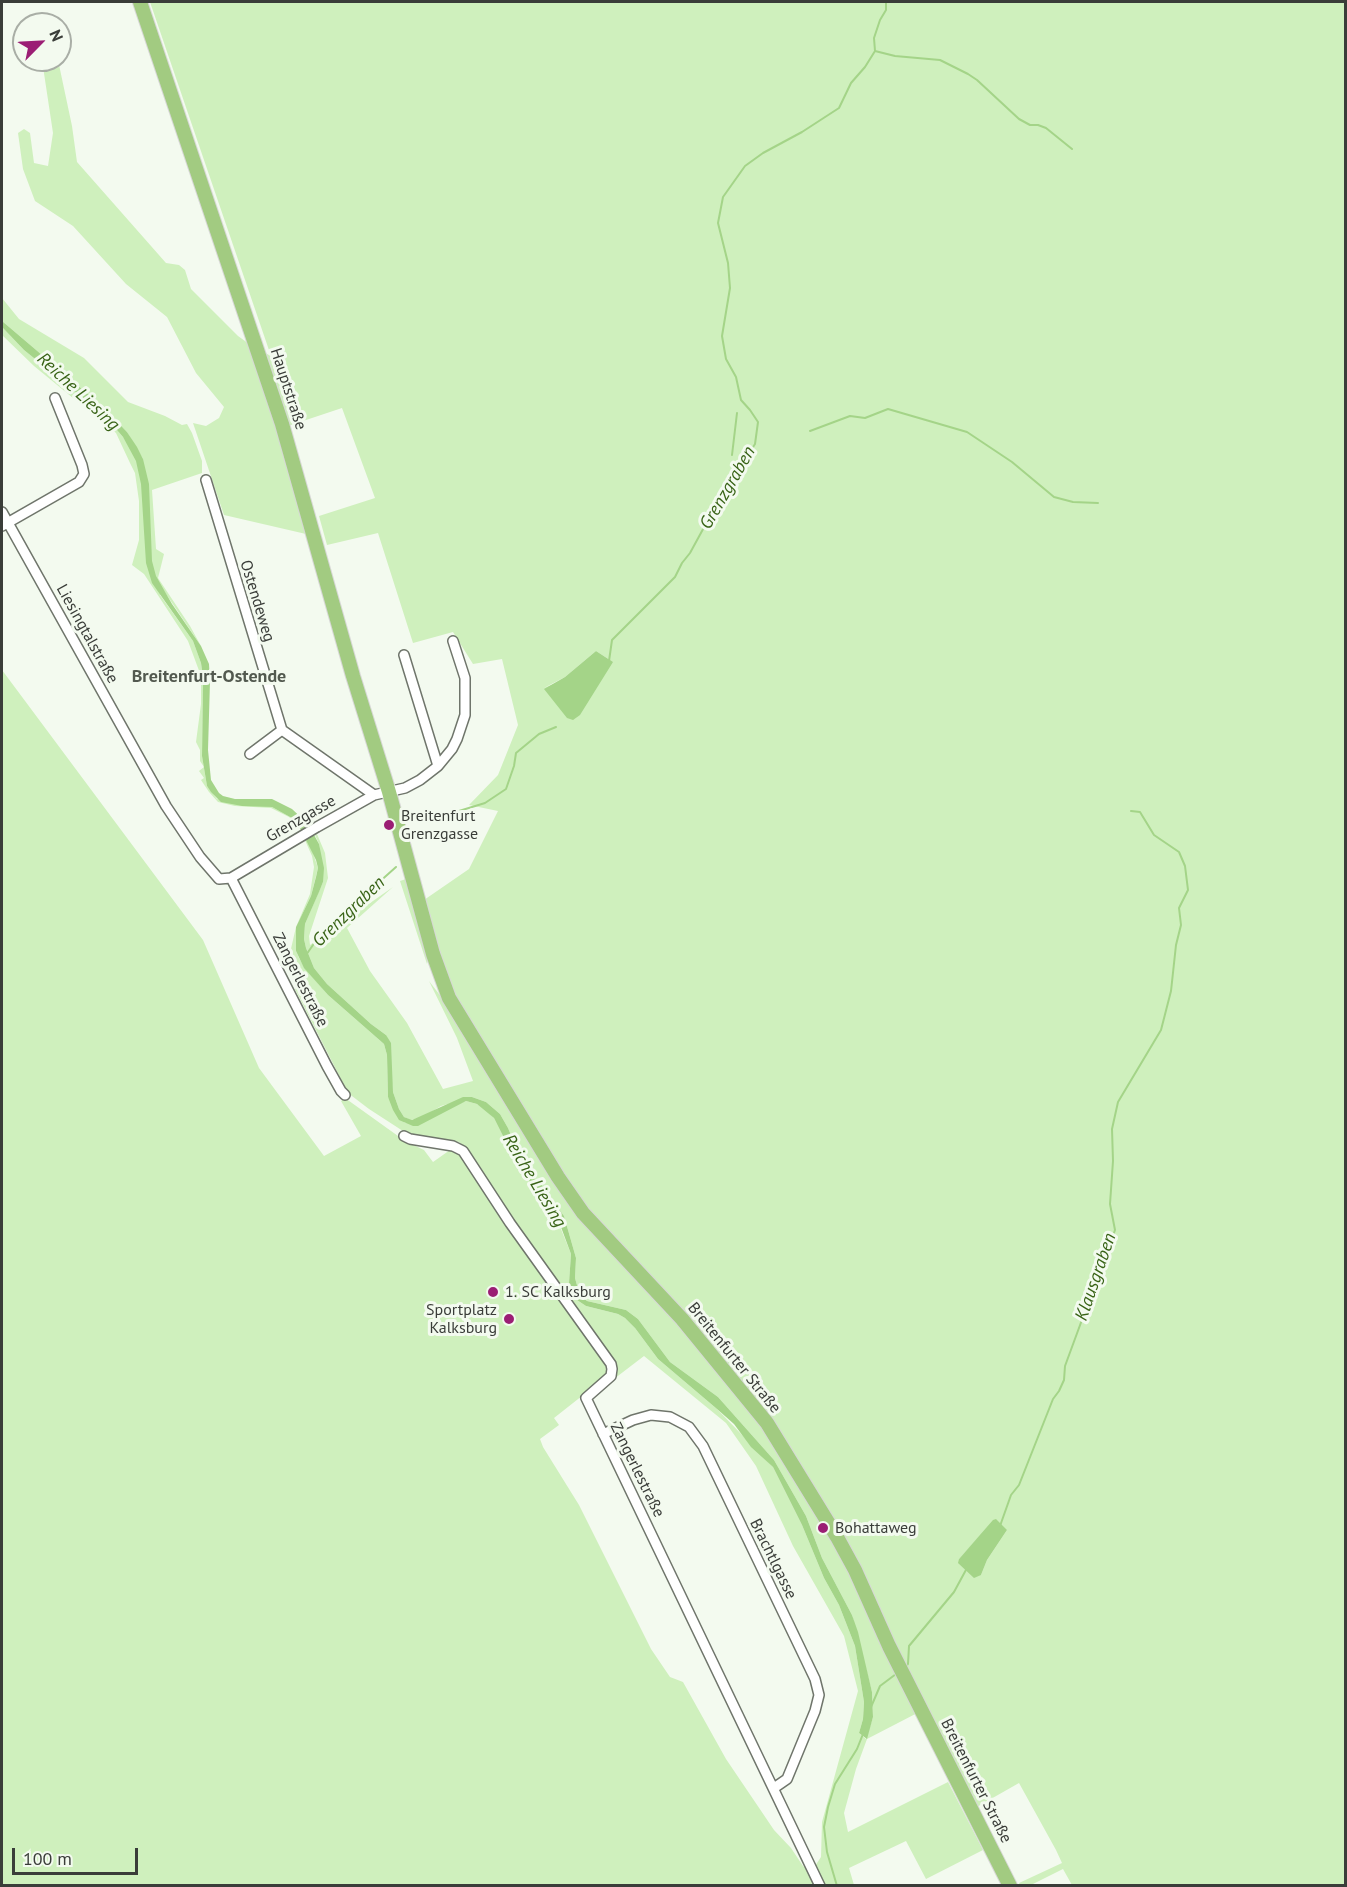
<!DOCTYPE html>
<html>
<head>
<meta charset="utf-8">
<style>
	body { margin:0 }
	#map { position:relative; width:1347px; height:1887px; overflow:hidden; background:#f3faef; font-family:"PT Sans",sans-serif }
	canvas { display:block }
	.frame { position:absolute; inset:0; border:3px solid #3a3d39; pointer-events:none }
	.north { position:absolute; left:12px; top:12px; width:60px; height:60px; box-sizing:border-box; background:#f3faef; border:2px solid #a9aea6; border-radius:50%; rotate:66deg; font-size:16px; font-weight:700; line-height:24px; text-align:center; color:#3a3d39 }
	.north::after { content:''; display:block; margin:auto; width:21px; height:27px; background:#9b1e74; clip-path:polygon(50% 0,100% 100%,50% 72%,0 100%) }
	.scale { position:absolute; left:12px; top:1848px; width:126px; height:27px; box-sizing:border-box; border:3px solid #3a3d39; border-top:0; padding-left:8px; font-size:18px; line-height:21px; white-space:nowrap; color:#3a3d39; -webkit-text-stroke:4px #f3faef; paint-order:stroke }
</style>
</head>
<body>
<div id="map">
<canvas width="1347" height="1887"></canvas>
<div class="frame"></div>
<div class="north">N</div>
<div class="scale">100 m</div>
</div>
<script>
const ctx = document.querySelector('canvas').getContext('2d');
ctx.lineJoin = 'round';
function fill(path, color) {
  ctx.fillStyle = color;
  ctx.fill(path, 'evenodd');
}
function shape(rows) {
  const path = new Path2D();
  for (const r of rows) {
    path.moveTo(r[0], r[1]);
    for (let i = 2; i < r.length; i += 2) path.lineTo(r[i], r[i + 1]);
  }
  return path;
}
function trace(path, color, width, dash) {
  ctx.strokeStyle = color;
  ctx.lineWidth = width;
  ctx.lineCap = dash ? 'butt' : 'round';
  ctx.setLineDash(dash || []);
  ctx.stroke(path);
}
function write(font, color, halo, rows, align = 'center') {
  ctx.font = font + ' "PT Sans",sans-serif';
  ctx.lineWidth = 6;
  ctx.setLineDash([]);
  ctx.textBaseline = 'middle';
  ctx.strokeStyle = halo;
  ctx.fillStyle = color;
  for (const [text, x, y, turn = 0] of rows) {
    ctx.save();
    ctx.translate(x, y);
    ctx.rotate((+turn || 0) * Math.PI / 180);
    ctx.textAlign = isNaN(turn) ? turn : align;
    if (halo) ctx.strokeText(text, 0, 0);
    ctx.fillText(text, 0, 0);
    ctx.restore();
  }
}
const green = shape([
	[150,2,1345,2,1345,1885,1072,1885,1063,1869,1031,1885,1020,1885,1019,1883,1062,1863,1056,1850,1019,1783,975,1808,925,1709,867,1739,856,1769,844,1813,848,1832,948,1782,983,1850,926,1879,906,1841,849,1868,854,1885,823,1885,815,1866,821,1857,822,1822,858,1691,844,1636,793,1546,756,1466,726,1423,644,1356,610,1382,617,1371,614,1361,507,1214,465,1147,459,1142,406,1133,369,1109,348,1093,295,989,304,982,290,953,296,927,310,894,314,867,312,856,300,829,289,817,271,808,235,806,218,802,209,792,201,780,204,778,199,771,204,767,200,761,200,750,196,742,201,704,201,676,188,641,144,574,132,565,139,540,139,501,135,473,130,463,116,433,77,399,73,398,34,366,2,335,2,327,24,350,104,415,123,437,130,447,143,459,127,432,102,406,2,321,2,298,19,319,84,358,128,402,165,416,182,425,187,424,192,433,202,461,202,473,152,490,156,549,164,554,158,578,190,626,201,646,164,591,160,595,193,641,201,663,203,677,202,756,207,786,217,799,272,807,290,817,299,826,312,850,318,868,311,896,296,927,296,951,299,958,305,968,328,995,384,1044,387,1055,388,1097,405,1123,466,1101,477,1104,486,1109,494,1118,522,1174,532,1184,549,1205,557,1219,571,1254,569,1283,577,1300,586,1306,618,1314,625,1318,635,1328,658,1359,717,1409,773,1467,802,1525,824,1578,839,1605,855,1646,864,1702,863,1719,859,1733,866,1739,873,1717,872,1692,852,1615,822,1558,806,1516,774,1460,718,1397,670,1362,638,1319,626,1310,587,1301,582,1297,578,1289,575,1278,576,1258,564,1216,541,1184,526,1171,508,1128,500,1114,486,1102,472,1097,441,1106,423,1117,411,1120,404,1117,399,1109,393,1092,386,1035,371,1024,327,984,314,968,306,948,304,939,305,924,323,882,319,844,315,835,317,834,325,853,328,878,309,936,310,945,393,887,347,928,370,971,407,1023,443,1089,473,1081,457,1038,429,981,449,1007,444,978,424,900,469,869,498,811,469,805,498,775,518,725,502,659,473,664,453,632,413,643,378,533,327,545,319,516,375,498,342,408,285,427,306,534,224,515,193,423,206,426,219,418,224,407,196,373,167,317,126,284,73,226,35,201,23,169,18,133,24,129,30,133,34,163,48,166,53,133,42,60,58,60,72,126,77,162,166,263,179,265,185,270,191,289,238,336,252,346,271,356],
	[596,651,610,660,544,688,565,677],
	[1007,1530,987,1560,981,1575,959,1559,979,1537],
	[2,670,203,940,259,1068,324,1156,361,1136,341,1101,345,1098,405,1141,424,1150,433,1162,450,1150,456,1151,480,1182,605,1362,608,1370,606,1377,554,1418,559,1425,540,1439,543,1447,579,1505,651,1649,670,1677,683,1682,726,1759,774,1830,791,1848,803,1866,808,1869,816,1885,2,1885],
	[409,878,429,953,427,964,400,881]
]);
const water = shape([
	[2,321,102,406,127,432,137,447,143,459,149,484,152,561,156,576,172,604,201,646,209,664,210,681,208,750,211,780,219,793,223,796,235,799,272,799,292,809,308,824,319,844,324,868,323,882,319,892,305,924,304,939,306,948,314,968,327,984,371,1024,386,1035,391,1043,393,1092,399,1109,404,1117,412,1120,463,1097,472,1097,486,1102,500,1114,508,1128,526,1171,541,1184,564,1216,576,1258,575,1278,578,1289,582,1297,587,1301,626,1310,638,1319,670,1362,718,1397,774,1460,806,1516,822,1558,852,1615,858,1632,872,1692,873,1717,867,1739,859,1733,863,1719,864,1702,855,1646,839,1605,824,1578,802,1525,773,1467,751,1447,734,1424,717,1409,658,1359,635,1328,625,1318,618,1314,586,1306,577,1300,569,1283,571,1254,558,1219,549,1205,532,1184,522,1174,494,1118,477,1104,466,1101,418,1126,413,1126,399,1120,393,1110,388,1097,387,1055,384,1044,328,995,304,968,296,951,296,927,311,896,316,877,318,868,316,860,299,826,290,817,272,807,242,806,221,802,211,792,207,786,202,756,203,677,201,663,193,641,152,583,146,563,141,484,136,461,123,437,104,415,24,350,2,327],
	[596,651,613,662,580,715,573,720,567,718,544,689,565,677],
	[996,1519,1007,1530,987,1560,981,1575,974,1578,958,1563,959,1559,993,1520]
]);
const stream = shape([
	[875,51,895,56,940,60,968,74,977,80,1019,119,1030,125,1038,125,1046,128,1072,149],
	[810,431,850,416,865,418,888,409,967,432,1012,462,1054,497,1073,502,1098,503],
	[732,455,737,413],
	[609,661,612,640,675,577,682,563,690,553,714,509,755,444,758,422,750,410,741,400,736,377,726,359,722,336,730,288,728,263,718,223,723,197,745,166,763,153,802,132,839,108,851,83,865,67,875,51,874,38,880,20,886,10,886,2],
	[459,811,485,803,506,789,514,766,516,753,539,734,556,727],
	[306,955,320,935,396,867],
	[1000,1526,1011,1495,1019,1485,1053,1399,1059,1391,1064,1380,1065,1366,1115,1230,1110,1204,1113,1161,1112,1129,1118,1102,1161,1030,1171,991,1176,945,1181,925,1179,908,1188,890,1185,866,1179,852,1154,835,1140,812,1131,811],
	[905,1668,908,1664,909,1646,954,1592,967,1568],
	[871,1707,880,1686,896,1674],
	[837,1886,827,1852,824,1827,828,1807,835,1784,857,1749,863,1734]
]);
const minor = shape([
	[206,480,282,730,374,795],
	[2,512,166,806,200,857,219,879,231,878,317,827,374,795,405,788,420,780,438,766,452,749,457,739,465,715,465,678,453,641],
	[2,526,79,482,84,474,82,465,55,398],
	[404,655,438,766],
	[250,754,282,730],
	[231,878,327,1066,341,1091,345,1095],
	[404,1136,410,1139,453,1146,463,1151,510,1223,611,1364,612,1369,611,1376,586,1398,820,1886],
	[603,1434,633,1420,651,1415,670,1417,689,1427,703,1446,815,1679,819,1695,815,1711,787,1779,774,1788]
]);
const primary = shape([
	[140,2,282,424,353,676,389,792,433,954,449,998,558,1177,583,1213,682,1319,767,1423,837,1537,855,1570,889,1646,1010,1886]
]);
const markers = [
	[389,825,6,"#9b1e74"],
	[493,1292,6,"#9b1e74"],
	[509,1319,6,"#9b1e74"],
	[823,1528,6,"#9b1e74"]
];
const streetNames = [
	["Hauptstraße",288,389,72],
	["Ostendeweg",257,601,73],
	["Liesingtalstraße",87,634,61],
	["Grenzgasse",301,819,-30],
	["Zangerlestraße",300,980,63],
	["Breitenfurter Straße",734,1358,51],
	["Zangerlestraße",637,1470,64],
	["Brachtlgasse",773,1559,64],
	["Breitenfurter Straße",976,1781,63]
];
const poiNames = [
	["Breitenfurt",401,816],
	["Grenzgasse",401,834],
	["1. SC Kalksburg",505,1292],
	["Sportplatz",497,1310,"right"],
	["Kalksburg",497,1328,"right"],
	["Bohattaweg",835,1528]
];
const waterNames = [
	["Reiche Liesing",78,392,43],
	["Grenzgraben",728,488,-60],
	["Grenzgraben",349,912,-44],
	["Reiche Liesing",534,1181,59],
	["Klausgraben",1096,1277,-71]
];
const neighbourhoodNames = [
	["Breitenfurt-Ostende",209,677]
];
fill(green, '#cff0bd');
fill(water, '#a4d488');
trace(stream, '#a4d488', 2);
trace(minor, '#6f756b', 12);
trace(primary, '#d8d8d7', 16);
trace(minor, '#fff', 9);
trace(primary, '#a2cb81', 14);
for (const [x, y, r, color] of markers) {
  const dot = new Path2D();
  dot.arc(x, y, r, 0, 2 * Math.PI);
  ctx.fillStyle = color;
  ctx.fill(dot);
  trace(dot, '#f3faef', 2);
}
write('16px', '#3a3d39', '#f3faef', streetNames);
write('16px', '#3a3d39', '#f3faef', poiNames, 'left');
write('italic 18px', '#386316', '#f3faef', waterNames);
write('bold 18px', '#52594f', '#f3faef', neighbourhoodNames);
</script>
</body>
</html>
